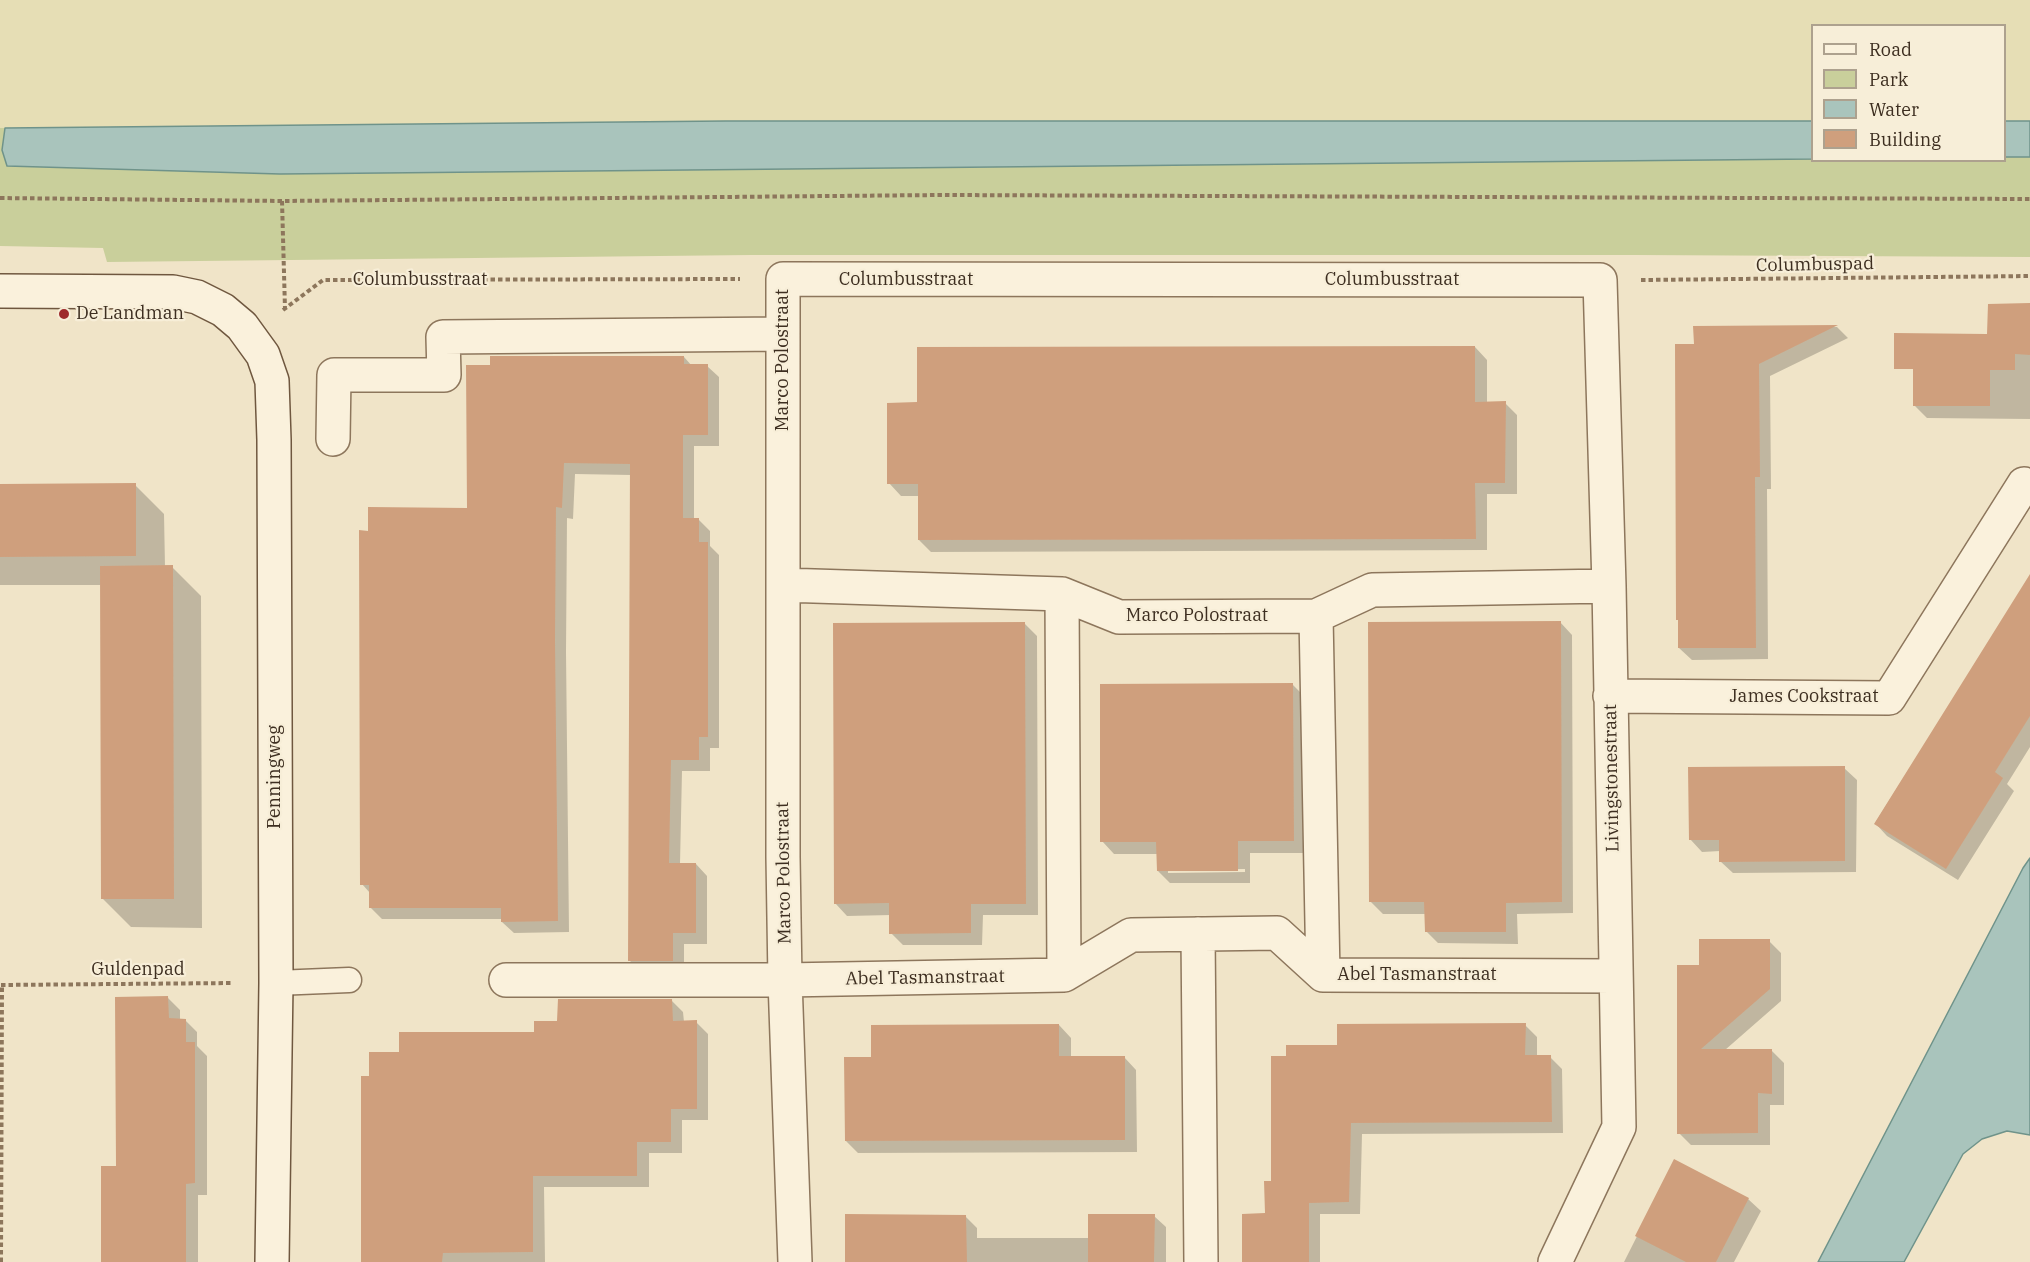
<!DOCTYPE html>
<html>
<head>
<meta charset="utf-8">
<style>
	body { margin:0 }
	#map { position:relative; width:2030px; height:1262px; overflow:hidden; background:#f0e4c8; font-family:"IBM Plex Serif",serif }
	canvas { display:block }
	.legend { position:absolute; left:1811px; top:24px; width:195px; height:138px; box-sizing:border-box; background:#f7eed8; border:2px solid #ada18e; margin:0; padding:8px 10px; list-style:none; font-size:18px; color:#3d2e20 }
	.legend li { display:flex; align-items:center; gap:12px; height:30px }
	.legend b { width:30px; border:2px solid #ada18e }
</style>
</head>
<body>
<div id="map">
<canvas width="2030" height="1262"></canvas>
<ul class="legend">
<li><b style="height:8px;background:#faf1dc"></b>Road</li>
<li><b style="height:16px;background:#c9cf9b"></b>Park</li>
<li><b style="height:16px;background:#a9c4bc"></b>Water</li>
<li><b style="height:16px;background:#cf9f7d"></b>Building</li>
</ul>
</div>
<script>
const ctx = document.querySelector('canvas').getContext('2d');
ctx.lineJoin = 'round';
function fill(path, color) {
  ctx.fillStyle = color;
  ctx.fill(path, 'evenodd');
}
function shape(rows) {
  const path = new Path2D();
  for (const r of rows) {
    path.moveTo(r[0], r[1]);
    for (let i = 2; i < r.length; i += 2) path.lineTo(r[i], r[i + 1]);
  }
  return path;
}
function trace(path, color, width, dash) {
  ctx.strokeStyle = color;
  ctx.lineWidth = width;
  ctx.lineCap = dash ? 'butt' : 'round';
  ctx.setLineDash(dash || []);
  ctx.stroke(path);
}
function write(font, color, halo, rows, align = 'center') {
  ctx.font = font + ' "IBM Plex Serif",serif';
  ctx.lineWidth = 4.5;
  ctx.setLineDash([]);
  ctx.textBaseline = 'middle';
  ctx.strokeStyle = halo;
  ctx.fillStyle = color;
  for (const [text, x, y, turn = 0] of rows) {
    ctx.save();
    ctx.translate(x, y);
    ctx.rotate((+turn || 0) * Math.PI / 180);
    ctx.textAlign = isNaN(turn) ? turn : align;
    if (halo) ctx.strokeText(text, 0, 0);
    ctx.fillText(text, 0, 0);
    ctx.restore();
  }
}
const farmland = shape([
	[0,0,2030,0,2030,121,2005,121,2004,26,1812,26,1812,121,725,121,0,128]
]);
const green = shape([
	[0,128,5,128,2,150,280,174,1812,159,1812,160,2004,160,2005,157,2030,157,2030,257,1636,255,751,255,107,262,103,248,0,246]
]);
const water = shape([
	[725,121,1812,121,1812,159,280,174,7,166,2,150,5,128,725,121],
	[2005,121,2030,121,2030,157,2005,157,2005,121],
	[2030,858,2030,1135,2007,1131,1982,1139,1963,1154,1904,1262,1818,1262,2023,868,2030,858]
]);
const shadow = shape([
	[2030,305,2030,419,1927,418,1915,406,1989,335],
	[1695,327,1837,327,1848,338,1770,376,1771,489,1767,489,1768,659,1692,660,1679,648,1679,621,1677,619],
	[1475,347,1487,360,1487,403,1505,403,1517,415,1517,494,1487,494,1487,550,931,552,919,540,919,496,901,496,889,483,919,404],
	[684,357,692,366,707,366,719,377,719,446,694,446,694,520,699,520,710,531,710,546,719,555,719,748,710,748,710,771,682,771,680,864,696,864,707,876,707,944,684,944,684,972,641,972,630,961,631,475,575,474,573,519,567,518,566,652,569,932,514,933,502,922,502,919,382,919,370,907,370,893,362,884,369,533,468,509],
	[0,485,135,485,164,514,165,567,172,567,201,596,202,928,131,927,102,898,102,585,0,585],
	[2030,577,2030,747,2007,784,2014,791,1958,880,1887,836,1875,823],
	[1560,622,1572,635,1573,913,1517,914,1518,944,1438,943,1426,931,1426,914,1383,914,1370,901],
	[1025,624,1037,636,1038,915,983,915,982,945,903,945,891,933,891,915,847,916,835,903],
	[1293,685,1305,697,1305,853,1250,853,1250,883,1170,883,1158,871,1158,854,1114,854,1102,841],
	[1245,869,1245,872,1168,873,1168,870],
	[1844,768,1857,780,1856,872,1733,873,1720,861,1720,851,1702,852,1690,839],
	[1769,941,1781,953,1781,1001,1725,1050,1771,1050,1784,1063,1784,1105,1770,1105,1770,1145,1691,1145,1679,1133,1701,966],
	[168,998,180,1010,180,1020,185,1020,197,1032,197,1046,207,1056,207,1195,198,1195,198,1262,103,1262,117,1167],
	[671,1000,683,1012,684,1022,696,1022,708,1034,708,1120,682,1120,682,1153,649,1153,649,1187,544,1187,545,1262,362,1262,371,1078,401,1054,536,1034,559,1023],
	[1059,1025,1071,1038,1071,1057,1124,1057,1136,1070,1137,1152,858,1153,846,1141,872,1058],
	[1525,1025,1537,1037,1537,1057,1550,1057,1562,1069,1563,1133,1362,1134,1360,1214,1320,1214,1320,1262,1244,1262,1267,1215,1273,1183,1287,1058,1338,1047],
	[1675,1161,1748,1199,1761,1211,1734,1262,1624,1262],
	[965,1216,977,1228,977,1238,1089,1238,1154,1216,1166,1227,1166,1262,846,1262]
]);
const building = shape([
	[2030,303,2030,355,2015,354,2015,370,1990,370,1990,406,1913,406,1913,369,1894,369,1894,333,1987,334,1988,304],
	[1838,325,1759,364,1760,477,1755,477,1756,648,1678,648,1678,620,1676,620,1675,344,1694,344,1693,326],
	[1475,346,1475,402,1506,401,1505,483,1475,483,1476,539,918,540,918,484,887,484,887,403,917,402,917,347],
	[490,356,684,356,684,364,708,364,708,435,683,435,683,518,699,518,699,542,708,542,708,737,699,737,699,760,671,760,669,863,696,863,696,933,673,933,673,961,628,961,630,464,564,463,562,508,556,507,555,640,558,921,501,922,501,908,369,908,369,885,360,885,359,530,368,531,368,507,467,508,466,365,490,365],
	[136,483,136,556,0,557,0,484],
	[173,565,174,899,101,899,100,566],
	[2030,574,2030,716,1995,772,2003,778,1946,869,1874,824],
	[1561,621,1562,902,1506,903,1506,932,1425,932,1424,902,1369,902,1368,622],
	[1025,622,1026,904,971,904,971,933,889,934,889,903,834,904,833,623],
	[1293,683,1294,841,1238,841,1238,871,1157,871,1156,842,1100,842,1100,684],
	[1845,766,1845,861,1719,862,1719,840,1689,840,1688,767],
	[1699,939,1770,939,1770,989,1701,1049,1772,1049,1772,1094,1758,1093,1758,1133,1677,1134,1677,965,1699,965],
	[168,996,169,1018,186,1019,186,1042,195,1042,195,1183,186,1184,186,1262,101,1262,101,1166,116,1166,115,997],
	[558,999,672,999,673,1021,697,1020,697,1109,671,1109,671,1142,637,1142,637,1176,533,1176,533,1252,443,1253,442,1262,361,1262,361,1076,369,1076,369,1052,399,1052,399,1032,534,1032,534,1021,557,1021],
	[1526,1023,1525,1055,1551,1055,1552,1122,1351,1123,1349,1202,1309,1203,1309,1262,1242,1262,1242,1214,1265,1213,1264,1181,1271,1181,1271,1056,1286,1056,1286,1045,1337,1045,1337,1024],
	[1059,1024,1059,1056,1125,1056,1125,1140,845,1141,844,1057,871,1057,871,1025],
	[1674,1159,1749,1198,1716,1262,1686,1262,1635,1236],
	[845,1214,966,1215,967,1262,845,1262],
	[1088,1214,1155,1214,1154,1262,1088,1262]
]);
const path = shape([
	[0,198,282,201,941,195,2030,199],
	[282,201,285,309],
	[1641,280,2030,276],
	[283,310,323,280,740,279],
	[1,985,233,983],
	[1,1262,2,985]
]);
const lane = shape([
	[276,983,349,980]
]);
const street = shape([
	[333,439,334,375,444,375,443,337,783,334],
	[783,585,1062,594,1119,617,1316,616,1372,590,1609,586],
	[1062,594,1064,975],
	[1316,616,1323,975],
	[1610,696,1889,698,2024,484],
	[1198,934,1201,1262],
	[506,980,785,980,1064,975,1131,935,1277,933,1323,975,1616,976],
	[795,1262,785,980,783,857,783,279,1600,280,1609,586,1619,1127,1555,1262]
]);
const secondary = shape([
	[0,291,173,292,197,297,223,310,242,326,263,355,272,381,274,440,276,983,272,1262]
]);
const markers = [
	[64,314,6,"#9e2a2b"]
];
const streetNames = [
	["Columbuspad",1815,265,-1],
	["Columbusstraat",420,280],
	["Columbusstraat",906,280],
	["Columbusstraat",1392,280],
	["Marco Polostraat",783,360,-90],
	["Marco Polostraat",1197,616],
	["James Cookstraat",1804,697],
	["Penningweg",275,777,-90],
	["Livingstonestraat",1612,778,-91],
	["Marco Polostraat",784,873,-91],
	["Guldenpad",138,970],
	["Abel Tasmanstraat",1417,975],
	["Abel Tasmanstraat",925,978,-1]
];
const poiNames = [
	["De Landman",76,314]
];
fill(farmland, '#e6deb5');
fill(green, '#c9cf9b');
fill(water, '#a9c4bc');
trace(water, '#6f938a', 1.5);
fill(shadow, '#0003');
fill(building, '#cf9f7d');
trace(lane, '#8d765c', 27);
trace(street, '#8d765c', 36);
trace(secondary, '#6f573f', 36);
trace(path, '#8d765c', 4, [4.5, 3]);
trace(lane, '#faf1dc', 24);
trace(street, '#faf1dc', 33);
trace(secondary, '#faf1dc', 33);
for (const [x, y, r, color] of markers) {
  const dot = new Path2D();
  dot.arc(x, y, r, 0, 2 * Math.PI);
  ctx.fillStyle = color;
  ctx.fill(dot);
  trace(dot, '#f7eed8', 2);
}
write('18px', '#3d2e20', '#f7eed8', streetNames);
write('18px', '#3d2e20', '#f7eed8', poiNames, 'left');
</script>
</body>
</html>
